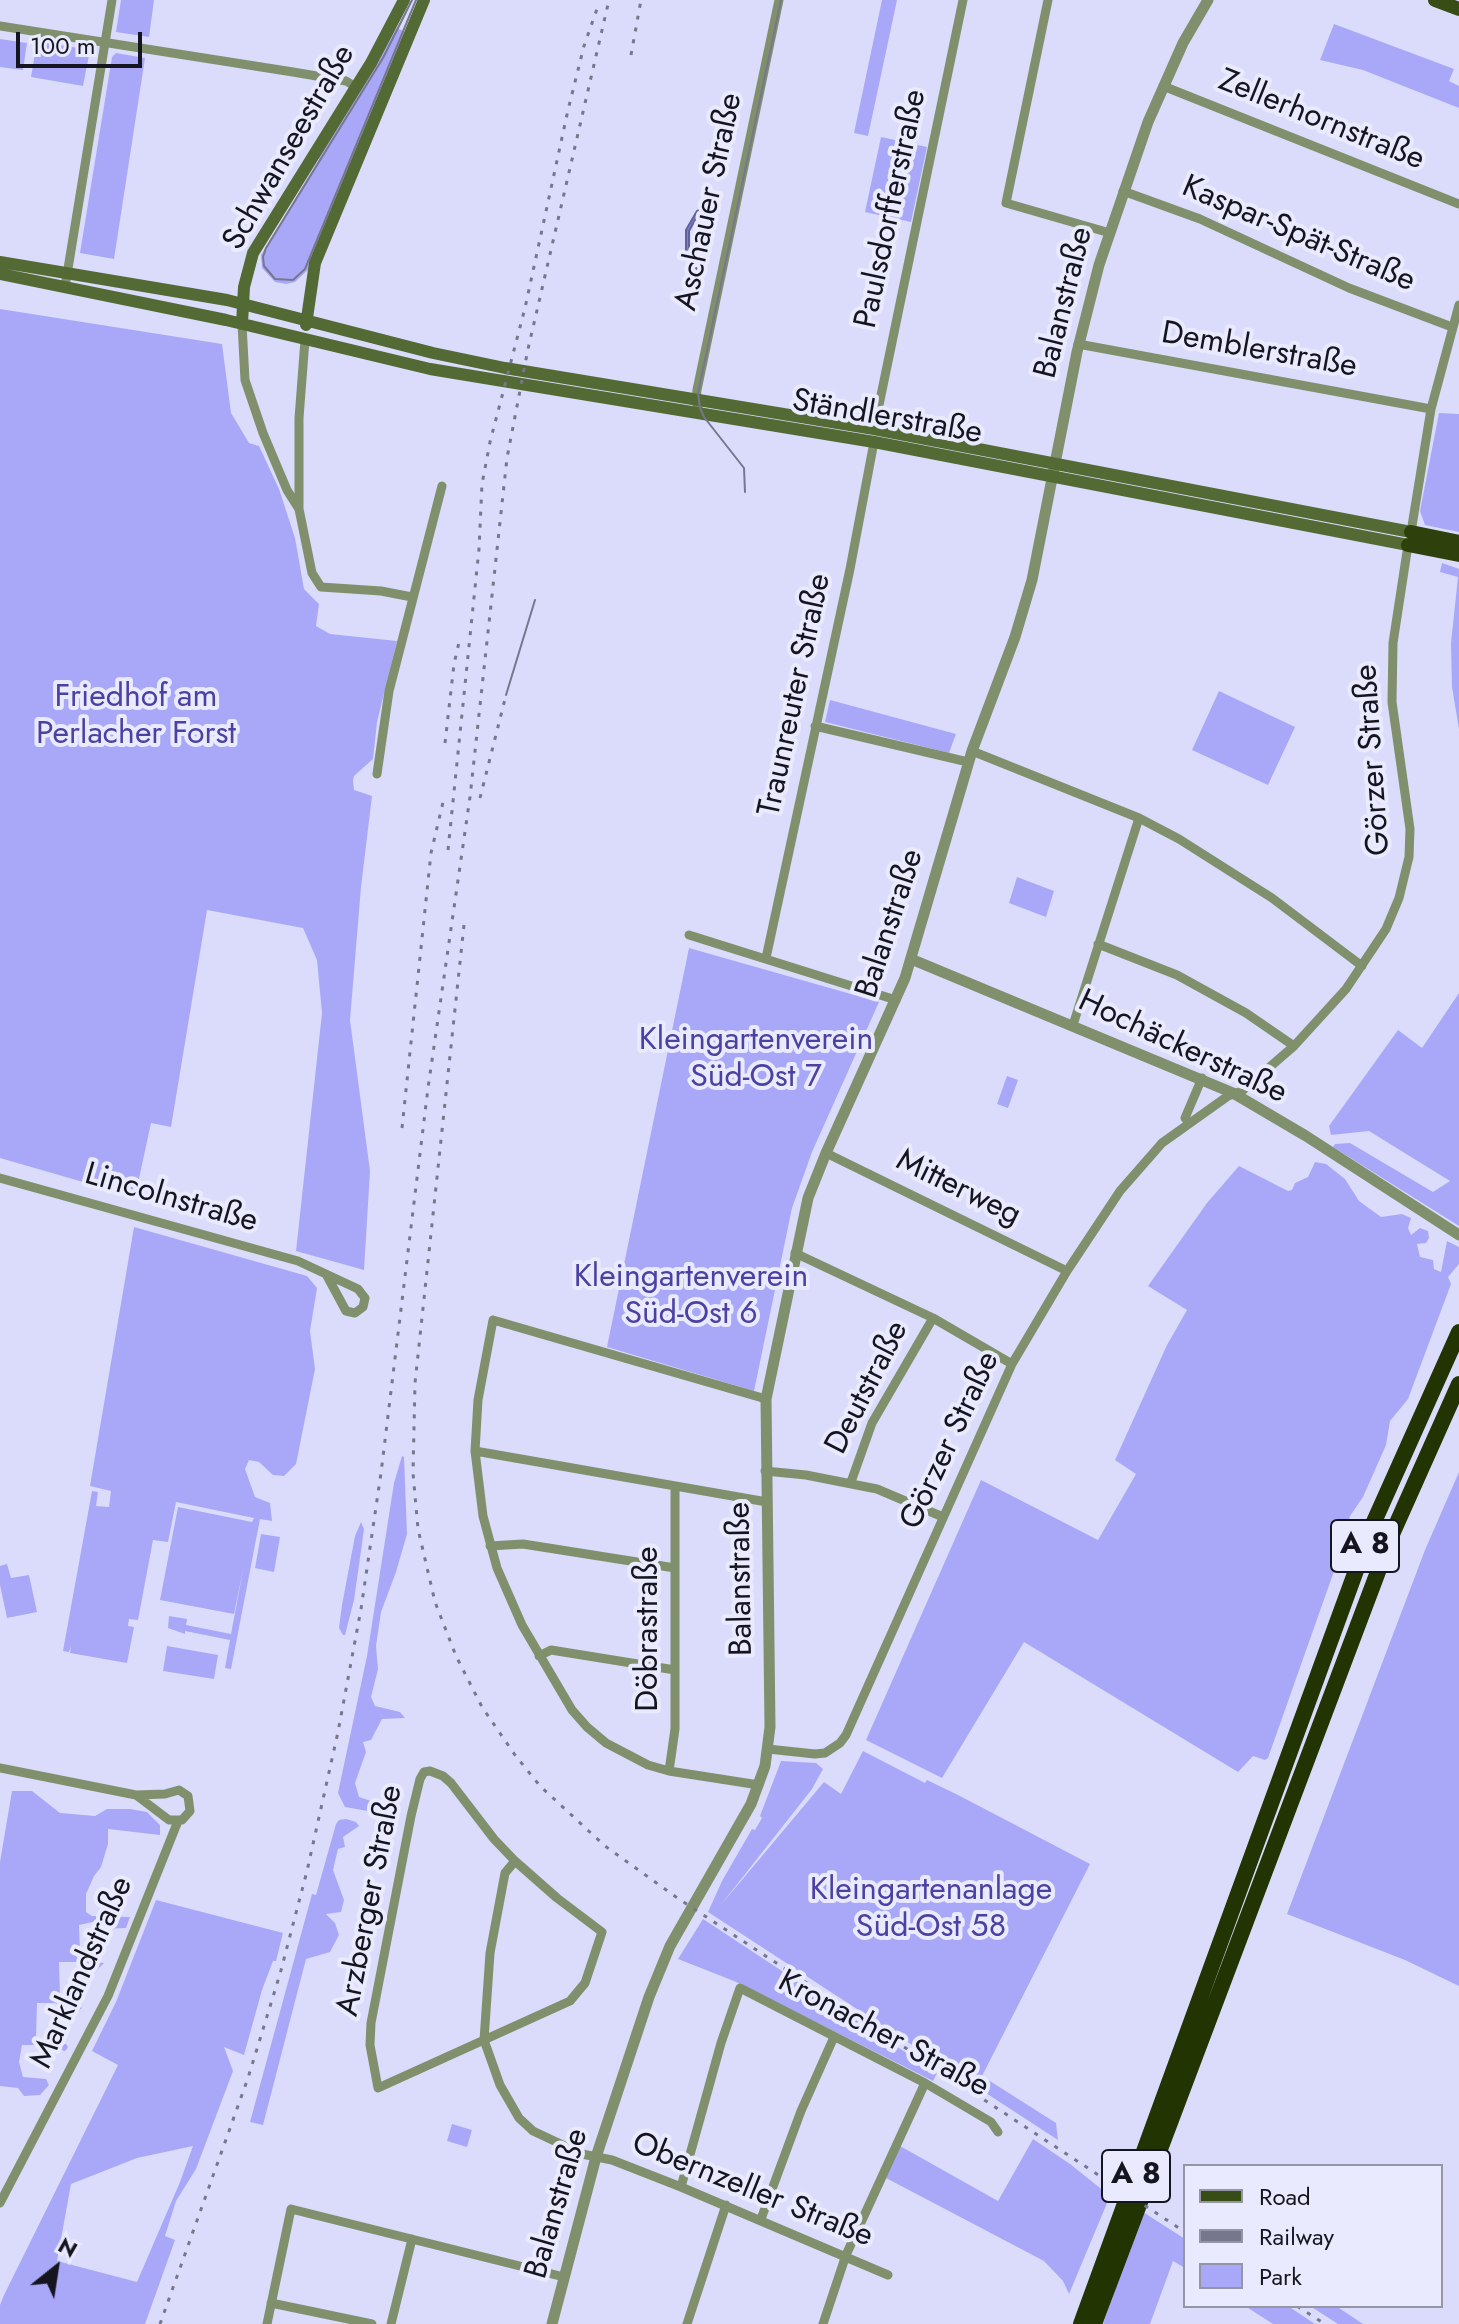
<!DOCTYPE html>
<html>
<head>
<meta charset="utf-8">
<style>
	body { margin:0 }
	#map { position:relative; width:1459px; height:2324px; overflow:hidden; background:#dbdcfb; font-family:Jost,sans-serif }
	canvas { display:block }
	.legend { position:absolute; left:1183px; top:2164px; width:260px; height:144px; box-sizing:border-box; background:#e9eafd; border:2px solid #9495a5; margin:0; padding:10px 14px; list-style:none; font-size:24px; color:#151520 }
	.legend li { display:flex; align-items:center; gap:16px; height:40px }
	.legend b { width:40px; border:2px solid #9495a5 }
	.north { position:absolute; left:16px; top:2228px; width:80px; height:80px; -webkit-text-stroke:6px #e9eafd; paint-order:stroke; rotate:30deg; font-size:22px; font-weight:700; line-height:32px; text-align:center; color:#151520 }
	.north::after { content:''; display:block; margin:auto; width:28px; height:36px; background:#151520; clip-path:polygon(50% 0,100% 100%,50% 72%,0 100%) }
	.scale { position:absolute; left:16px; top:32px; width:126px; height:36px; box-sizing:border-box; border:4px solid #151520; border-top:0; padding-left:10px; font-size:24px; line-height:28px; white-space:nowrap; color:#151520; -webkit-text-stroke:6px #e9eafd; paint-order:stroke }
</style>
</head>
<body>
<div id="map">
<canvas width="1459" height="2324"></canvas>
<ul class="legend">
<li><b style="height:10px;background:#384d16"></b>Road</li>
<li><b style="height:10px;background:#76778c"></b>Railway</li>
<li><b style="height:22px;background:#a9a8f8"></b>Park</li>
</ul>
<div class="north">N</div>
<div class="scale">100 m</div>
</div>
<script>
const ctx = document.querySelector('canvas').getContext('2d');
ctx.lineJoin = 'round';
function fill(path, color) {
  ctx.fillStyle = color;
  ctx.fill(path, 'evenodd');
}
function shape(rows) {
  const path = new Path2D();
  for (const r of rows) {
    path.moveTo(r[0], r[1]);
    for (let i = 2; i < r.length; i += 2) path.lineTo(r[i], r[i + 1]);
  }
  return path;
}
function trace(path, color, width, dash) {
  ctx.strokeStyle = color;
  ctx.lineWidth = width;
  ctx.lineCap = dash ? 'butt' : 'round';
  ctx.setLineDash(dash || []);
  ctx.stroke(path);
}
function write(font, color, halo, rows, align = 'center') {
  ctx.font = font + ' Jost,sans-serif';
  ctx.lineWidth = 8;
  ctx.setLineDash([]);
  ctx.textBaseline = 'middle';
  ctx.strokeStyle = halo;
  ctx.fillStyle = color;
  for (const [text, x, y, turn = 0] of rows) {
    ctx.save();
    ctx.translate(x, y);
    ctx.rotate((+turn || 0) * Math.PI / 180);
    ctx.textAlign = isNaN(turn) ? turn : align;
    if (halo) ctx.strokeText(text, 0, 0);
    ctx.fillText(text, 0, 0);
    ctx.restore();
  }
}
const green = shape([
	[121,0,154,0,149,37,116,32],
	[882,0,897,0,868,136,854,133],
	[1334,24,1454,69,1449,81,1459,86,1459,108,1363,70,1320,60],
	[397,28,407,33,309,269,295,282,286,284,275,282,262,268,261,255,319,159,317,157,393,32],
	[0,39,27,43,23,70,0,67],
	[37,41,90,50,83,86,31,77],
	[116,53,145,58,114,259,80,253,112,57],
	[881,137,927,147,911,222,865,212],
	[0,309,222,344,231,413,249,443,259,446,279,489,295,538,304,589,319,604,316,626,330,634,397,641,377,722,373,759,354,776,353,780,354,790,372,796,361,887,350,1020,370,1171,364,1270,296,1251,322,1013,317,960,303,928,207,910,171,1127,151,1123,135,1197,0,1158],
	[1439,413,1459,414,1459,532,1425,525,1420,511],
	[1442,563,1459,569,1459,729,1452,687,1451,643,1458,577,1440,572],
	[1219,691,1295,727,1268,785,1192,750],
	[830,700,956,734,949,753,825,722],
	[1017,877,1054,891,1046,917,1009,903],
	[689,948,879,1002,812,1152,792,1208,754,1391,607,1347],
	[1459,993,1459,1226,1333,1147,1335,1144,1350,1143,1433,1192,1450,1181,1369,1131,1331,1135,1329,1126,1398,1030,1422,1048],
	[1007,1076,1018,1080,1008,1108,997,1104],
	[1315,1162,1326,1164,1345,1179,1359,1201,1381,1217,1402,1214,1411,1218,1408,1228,1411,1235,1420,1228,1428,1231,1429,1238,1426,1243,1417,1244,1420,1257,1433,1260,1434,1269,1441,1272,1447,1241,1459,1247,1459,1264,1448,1277,1451,1284,1408,1399,1390,1421,1386,1445,1363,1497,1350,1516,1333,1574,1268,1758,1265,1760,1253,1756,1238,1772,1024,1642,942,1778,866,1740,981,1480,1098,1540,1136,1474,1115,1460,1167,1345,1187,1310,1148,1286,1207,1203,1239,1166,1288,1191,1292,1190,1295,1183,1308,1177],
	[134,1227,307,1276,317,1288,310,1331,315,1369,296,1464,284,1476,273,1475,259,1462,249,1460,245,1469,255,1497,270,1503,272,1521,260,1519,231,1669,225,1668,230,1640,185,1631,185,1634,168,1628,169,1616,187,1619,186,1625,231,1634,244,1565,234,1614,160,1600,178,1507,252,1522,254,1518,176,1502,168,1542,153,1540,138,1620,129,1619,128,1626,134,1627,127,1663,70,1653,71,1646,69,1652,63,1651,92,1491,98,1492,96,1506,109,1507,111,1491,90,1486],
	[402,1456,404,1457,407,1534,396,1572,381,1612,376,1646,378,1669,371,1697,375,1706,400,1712,405,1718,382,1719,371,1740,363,1742,366,1752,355,1783,359,1797,380,1804,382,1808,379,1813,345,1807,338,1793,367,1656,394,1483],
	[1459,1472,1459,1986,1405,1960,1287,1914,1425,1550],
	[361,1522,364,1529,359,1565,354,1600,345,1635,343,1635,339,1628,342,1605,355,1536],
	[261,1534,280,1537,274,1572,255,1568],
	[7,1564,11,1578,29,1575,37,1612,7,1618,0,1585,0,1566],
	[167,1646,218,1655,214,1679,163,1671],
	[863,1751,925,1783,927,1780,958,1795,1090,1864,982,2076,1056,2123,1058,2140,708,1912,722,1881,752,1829,755,1830,762,1818,760,1816,781,1761,816,1763,823,1769,812,1789,720,1906,824,1782,841,1794],
	[12,1791,32,1791,60,1813,95,1816,107,1809,130,1809,147,1812,160,1825,160,1835,108,1829,108,1844,101,1867,94,1876,86,1894,86,1912,92,1916,130,1917,126,1928,101,1929,97,1921,79,1925,80,1952,84,1960,104,1963,96,1971,82,1969,77,1962,59,1962,60,1994,82,2008,76,2013,55,2003,37,2003,36,2038,66,2044,68,2047,65,2051,42,2045,22,2045,19,2062,23,2077,46,2079,49,2085,40,2095,24,2096,18,2088,0,2086,0,1862],
	[346,1819,356,1822,359,1826,343,1837,345,1847,338,1849,333,1870,344,1900,341,1912,326,1914,335,1923,339,1935,330,1952,306,1959,263,2125,250,2122,312,1894,316,1895,336,1824,339,1820],
	[156,1900,283,1933,276,1961,273,1961,262,1990,244,2055,224,2047,233,2071,196,2169,176,2201,165,2236,175,2240,145,2324,0,2324,0,2305,4,2295,118,2065,92,2051,116,2002],
	[193,2146,180,2182,137,2282,57,2261,71,2184,137,2158],
	[703,1919,937,2073,933,2081,734,1981,678,1959],
	[452,2124,472,2130,467,2147,447,2141],
	[1033,2139,1070,2164,1110,2196,1069,2294,1063,2281,1044,2261,886,2178,900,2146,998,2201],
	[1143,2212,1185,2239,1185,2268,1173,2261,1150,2324,1103,2324],
	[1245,2306,1288,2306,1315,2324,1273,2324],
	[1310,2306,1336,2306,1363,2324,1338,2324]
]);
const water = shape([
	[719,203,718,205,699,213,689,231,689,253,701,270,699,272,686,255,686,230,697,211,707,205,719,203]
]);
const minor = shape([
	[1048,0,1006,203,1110,233],
	[0,26,293,72,346,81,356,87],
	[1163,86,1459,204],
	[1123,191,1200,219,1349,288,1452,327],
	[65,287,112,0],
	[242,324,245,380,263,433,287,490,299,509],
	[305,340,299,418,299,509,312,573,321,587,381,591,412,597],
	[1078,344,1431,409],
	[700,414,696,401,697,390,779,0],
	[874,429,963,0],
	[1411,532,1431,409,1459,305],
	[815,726,968,762],
	[972,751,1139,818,1179,839,1272,898,1362,966],
	[377,774,389,691,442,486],
	[689,935,896,1000],
	[1098,944,1177,975,1246,1013,1294,1046],
	[766,958,850,569,874,442],
	[1073,1025,1139,818],
	[1189,1123,1185,1118,1202,1078],
	[826,1153,1067,1271],
	[0,1178,298,1261,358,1289,365,1298,363,1307,355,1313,346,1311,326,1274],
	[795,1253,933,1318,1012,1364],
	[475,1451,767,1502],
	[765,1471,806,1475,877,1489,943,1517],
	[851,1482,872,1423,933,1318],
	[490,1546,523,1544,675,1568],
	[539,1656,551,1650,675,1670],
	[768,1749,815,1754,825,1753,840,1743,846,1735,1012,1364,1067,1271,1120,1191,1162,1143,1228,1096,1242,1091,1294,1046,1346,989,1386,929,1399,898,1409,857,1410,829,1392,702,1393,643,1408,545],
	[0,1768,136,1795,165,1794,179,1790,188,1796,190,1811,182,1820,169,1820,136,1795],
	[430,1771,443,1776,451,1783,494,1839,515,1861,557,1898,602,1932,585,1983,570,2001,378,2088,370,2045,371,2023,411,1816,420,1779,424,1772,430,1771],
	[669,1771,675,1729,675,1487],
	[759,1785,669,1771,648,1765,606,1743,587,1727,572,1710,522,1625,497,1568,483,1516,475,1451,478,1400,493,1320,766,1399],
	[515,1861,505,1873,490,1953,484,2040,500,2085,519,2118,533,2131,582,2154,612,2160,681,2187,888,2275],
	[681,2187,721,2043,740,1988,925,2083,991,2122,998,2132],
	[0,2203,108,1996,178,1821],
	[761,2219,801,2111,834,2037],
	[271,2303,372,2324],
	[267,2324,291,2209,564,2277],
	[391,2324,412,2239],
	[687,2324,726,2205],
	[823,2324,846,2255,925,2083]
]);
const tertiary = shape([
	[911,959,1233,1093,1306,1136,1459,1235],
	[552,2324,596,2157,649,1997,670,1946,751,1804,765,1766,770,1727,766,1399,808,1198,826,1153,905,978,972,751,1015,637,1032,580,1077,352,1099,265,1148,122,1183,43,1208,0]
]);
const secondary = shape([
	[0,262,227,300,433,353,505,368,874,429,1411,532],
	[0,274,226,320,430,369,874,442,1408,545],
	[242,324,244,287,253,253,371,63,404,0],
	[306,325,315,263,424,0]
]);
const primary = shape([
	[1435,0,1459,9]
]);
const trunk = shape([
	[1411,532,1459,542],
	[1408,545,1459,555]
]);
const motorway = shape([
	[1081,2324,1373,1524,1459,1332],
	[1094,2324,1393,1532,1459,1384]
]);
const tram = shape([
	[412,0,383,58,266,248,263,257,264,266,275,279,293,280,305,269,416,0],
	[745,492,744,468,704,417,700,408,698,393,781,0],
	[506,695,535,600]
]);
const rail = shape([
	[631,55,641,0],
	[445,743,454,664,460,638],
	[480,798,506,695],
	[448,850,479,549,482,484,490,442,525,308,568,110,584,46,598,6],
	[464,925,415,1383,413,1473,418,1529,435,1602,456,1656,482,1707,515,1755,540,1786,605,1846,676,1897,1185,2232],
	[402,1128,431,853,444,798],
	[1297,2306,1325,2324],
	[160,2324,248,2078,280,1974,307,1871,338,1732,361,1609,381,1473,428,1088,470,797,507,458,528,349,609,0]
]);
const shields = [
	[1365,1546,68],
	[1136,2176,68]
];
const shieldNames = [
	["A 8",1365,1546],
	["A 8",1136,2176]
];
const streetNames = [
	["Zellerhornstraße",1321,121,22],
	["Schwanseestraße",290,148,-60],
	["Aschauer Straße",710,202,-78],
	["Paulsdorfferstraße",892,209,-78],
	["Kaspar-Spät-Straße",1298,235,23],
	["Balanstraße",1065,303,-76],
	["Demblerstraße",1259,351,10],
	["Ständlerstraße",887,418,10],
	["Traunreuter Straße",796,695,-78],
	["Görzer Straße",1374,760,-94],
	["Balanstraße",891,924,-72],
	["Hochäckerstraße",1182,1048,25],
	["Mitterweg",958,1189,26],
	["Lincolnstraße",171,1199,16],
	["Deutstraße",868,1388,-63],
	["Görzer Straße",951,1441,-65],
	["Balanstraße",742,1579,-91],
	["Döbrastraße",649,1629,-90],
	["Arzberger Straße",371,1901,-79],
	["Marklandstraße",83,1973,-66],
	["Kronacher Straße",883,2035,28],
	["Obernzeller Straße",752,2191,22],
	["Balanstraße",558,2204,-74]
];
const parkNames = [
	["Friedhof am",136,698],
	["Perlacher Forst",136,735],
	["Kleingartenverein",756,1041],
	["Süd-Ost 7",756,1078],
	["Kleingartenverein",691,1278],
	["Süd-Ost 6",691,1315],
	["Kleingartenanlage",931,1891],
	["Süd-Ost 58",931,1928]
];
fill(green, '#a9a8f8');
fill(water, '#8380d3');
trace(water, '#62609d', 2);
trace(minor, '#80906c', 9);
trace(tertiary, '#80906c', 11);
trace(secondary, '#536a34', 12);
trace(primary, '#384d16', 14);
trace(trunk, '#2e400c', 14);
trace(motorway, '#233403', 16);
trace(tram, '#76778c', 2);
trace(rail, '#76778c', 3, [4, 8]);
for (const [x, y, w] of shields) {
  const box = new Path2D();
  box.roundRect(x - w / 2, y - 26, w, 52, 6);
  ctx.fillStyle = '#e9eafd';
  ctx.fill(box);
  trace(box, '#151520', 2);
}
write('bold 30px', '#151520', null, shieldNames);
write('32px', '#151520', '#e9eafd', streetNames);
write('32px', '#4d40a3', '#e9eafd', parkNames);
</script>
</body>
</html>
